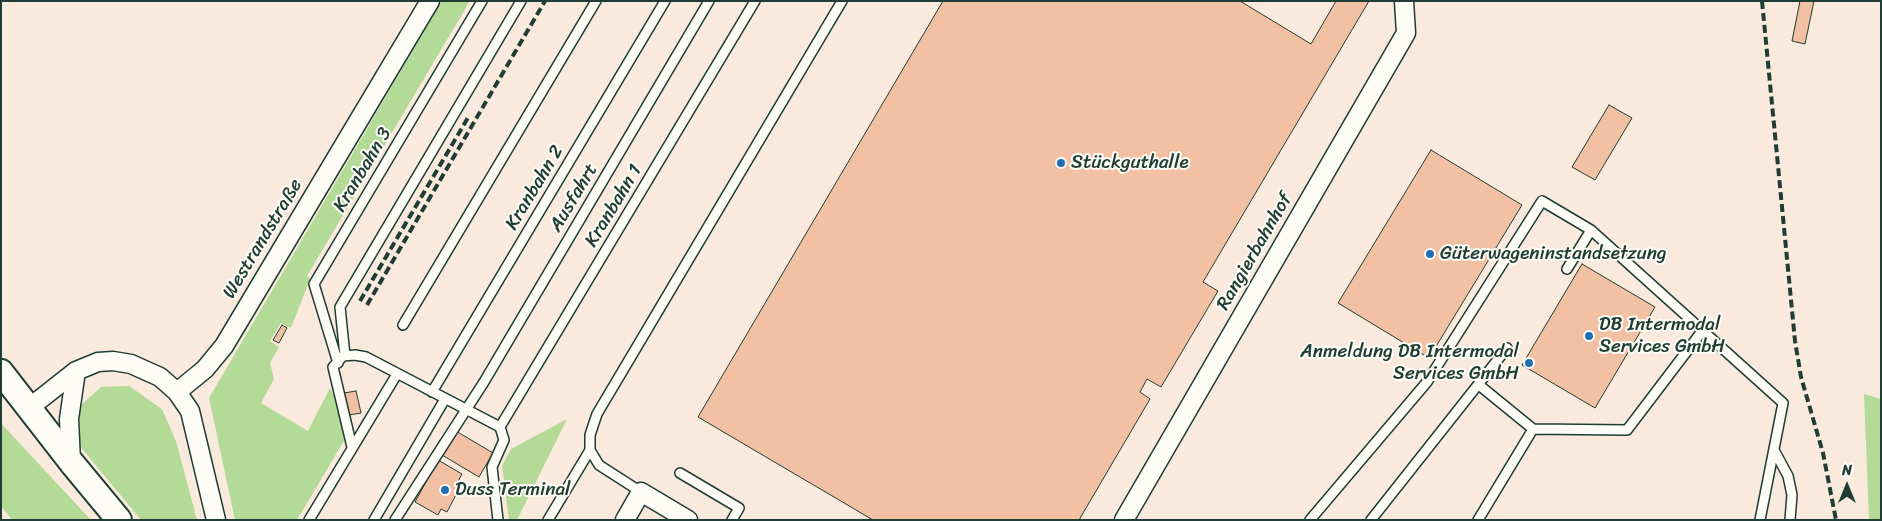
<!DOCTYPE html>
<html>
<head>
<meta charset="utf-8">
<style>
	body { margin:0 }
	#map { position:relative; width:1882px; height:521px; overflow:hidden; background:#faeade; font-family:Sriracha,sans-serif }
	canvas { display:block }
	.frame { position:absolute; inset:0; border:2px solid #1f3d34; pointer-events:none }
	.north { position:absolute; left:1822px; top:461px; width:50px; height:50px; -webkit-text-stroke:4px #fdfcf7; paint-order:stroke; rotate:0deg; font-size:14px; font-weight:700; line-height:20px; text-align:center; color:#1f3d34 }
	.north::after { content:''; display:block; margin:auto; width:18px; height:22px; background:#1f3d34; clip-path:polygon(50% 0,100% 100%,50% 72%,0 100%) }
</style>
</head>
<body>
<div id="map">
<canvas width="1882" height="521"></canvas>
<div class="frame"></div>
<div class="north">N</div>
</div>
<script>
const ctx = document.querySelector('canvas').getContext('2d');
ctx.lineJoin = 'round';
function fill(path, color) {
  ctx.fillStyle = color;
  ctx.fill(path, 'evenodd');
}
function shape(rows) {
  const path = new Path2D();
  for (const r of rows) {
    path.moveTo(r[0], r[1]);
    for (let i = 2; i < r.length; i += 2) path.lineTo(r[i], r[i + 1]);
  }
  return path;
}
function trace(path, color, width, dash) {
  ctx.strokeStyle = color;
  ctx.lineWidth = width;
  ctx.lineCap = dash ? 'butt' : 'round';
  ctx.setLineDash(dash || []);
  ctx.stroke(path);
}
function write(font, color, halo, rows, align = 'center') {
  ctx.font = font + ' Sriracha,sans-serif';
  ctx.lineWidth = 4;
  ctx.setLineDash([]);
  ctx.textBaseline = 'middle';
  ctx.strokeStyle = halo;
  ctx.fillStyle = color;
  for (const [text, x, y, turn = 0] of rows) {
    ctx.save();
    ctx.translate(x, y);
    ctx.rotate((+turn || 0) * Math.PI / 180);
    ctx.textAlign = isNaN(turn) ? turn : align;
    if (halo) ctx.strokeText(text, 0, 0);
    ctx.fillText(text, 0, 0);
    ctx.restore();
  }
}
const green = shape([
	[442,1,470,1,307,276,310,279,291,328,281,323,270,341,279,347,270,363,274,379,261,403,308,431,330,388,334,396,345,439,297,520,235,520,209,398],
	[129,386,162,409,176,441,197,520,141,520,79,445,80,406,101,387],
	[1864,394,1881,399,1881,520,1869,520],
	[567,419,517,520,509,520,502,466,507,456,511,449],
	[1,423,11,434,91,520,12,520,1,506]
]);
const building = shape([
	[943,1,1240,1,1311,44,1336,1,1369,1,1203,282,1218,291,1161,387,1147,379,1140,392,1150,399,1079,520,873,520,698,417,943,1],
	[1800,1,1814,1,1805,44,1792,41,1800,1],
	[1609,105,1632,118,1595,180,1572,167,1609,105],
	[1431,150,1522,205,1429,358,1338,303,1431,150],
	[1582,264,1655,307,1595,408,1522,365,1582,264],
	[282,325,287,328,279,343,273,340,282,325],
	[356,391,361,413,349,415,344,393,356,391],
	[456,431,493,453,479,477,442,455,456,431],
	[438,460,462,474,456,485,460,487,447,512,441,509,438,515,415,502,438,460]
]);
const lane = shape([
	[1567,269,1591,230,1783,403,1760,520],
	[403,325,596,1],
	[345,356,340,307,521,1],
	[338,363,314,284,482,1],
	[432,392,665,1],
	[500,427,755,1],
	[1533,429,1627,430,1703,330],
	[352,447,333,367,343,356,355,355,366,357,500,427,504,440,492,467,498,520],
	[1774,450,1788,476,1792,495,1790,520],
	[680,473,739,508,732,520],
	[641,492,599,465,590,450,590,435,597,414,842,1],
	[309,520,397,374],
	[374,520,445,399],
	[395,520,484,382,709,1],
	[548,520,590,450],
	[1310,520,1427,382,1542,201,1591,230],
	[1371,520,1507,348],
	[1478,520,1533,429,1479,385]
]);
const street = shape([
	[177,392,205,369,224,346,430,1],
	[29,408,76,371,98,362,113,361,131,364,160,377,177,392,190,411,216,520],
	[71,462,69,419,76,371],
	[625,520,641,492,688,520],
	[1124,520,1406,33,1404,1]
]);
const secondary = shape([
	[1,372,71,462,119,520]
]);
const rail = shape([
	[1762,1,1795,341,1801,377,1823,453,1836,520],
	[360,301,469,116],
	[367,305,545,1]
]);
const markers = [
	[1061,163,5,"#1f6fb2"],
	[1430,254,5,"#1f6fb2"],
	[1589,336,5,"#1f6fb2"],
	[1529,363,5,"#1f6fb2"],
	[445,490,5,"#1f6fb2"]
];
const poiNames = [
	["Stückguthalle",1071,163],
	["Güterwageninstandsetzung",1440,254],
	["DB Intermodal",1599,325],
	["Services GmbH",1599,347],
	["Anmeldung DB Intermodal",1519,352,"right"],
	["Services GmbH",1519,374,"right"],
	["Duss Terminal",455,490]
];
const streetNames = [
	["Kranbahn 3",363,170,-59],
	["Kranbahn 2",535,188,-59],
	["Ausfahrt",574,198,-59],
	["Kranbahn 1",614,206,-59],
	["Westrandstraße",263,239,-59],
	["Rangierbahnhof",1255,252,-60]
];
fill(green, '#b3da96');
fill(building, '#f2c0a3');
trace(building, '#1f3d34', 1);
trace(lane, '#1f3d34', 12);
trace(street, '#1f3d34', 21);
trace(secondary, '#1f3d34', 28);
trace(lane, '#fdfcf7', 9);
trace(street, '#fdfcf7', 18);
trace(secondary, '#fdfcf7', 24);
trace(rail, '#1f3d34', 4, [8, 4]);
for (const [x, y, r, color] of markers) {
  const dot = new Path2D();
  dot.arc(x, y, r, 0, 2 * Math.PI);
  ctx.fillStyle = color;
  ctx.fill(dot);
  trace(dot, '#fdfcf7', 2);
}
write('19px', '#1f3d34', '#fdfcf7', poiNames, 'left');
write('19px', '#1f3d34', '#fdfcf7', streetNames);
</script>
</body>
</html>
